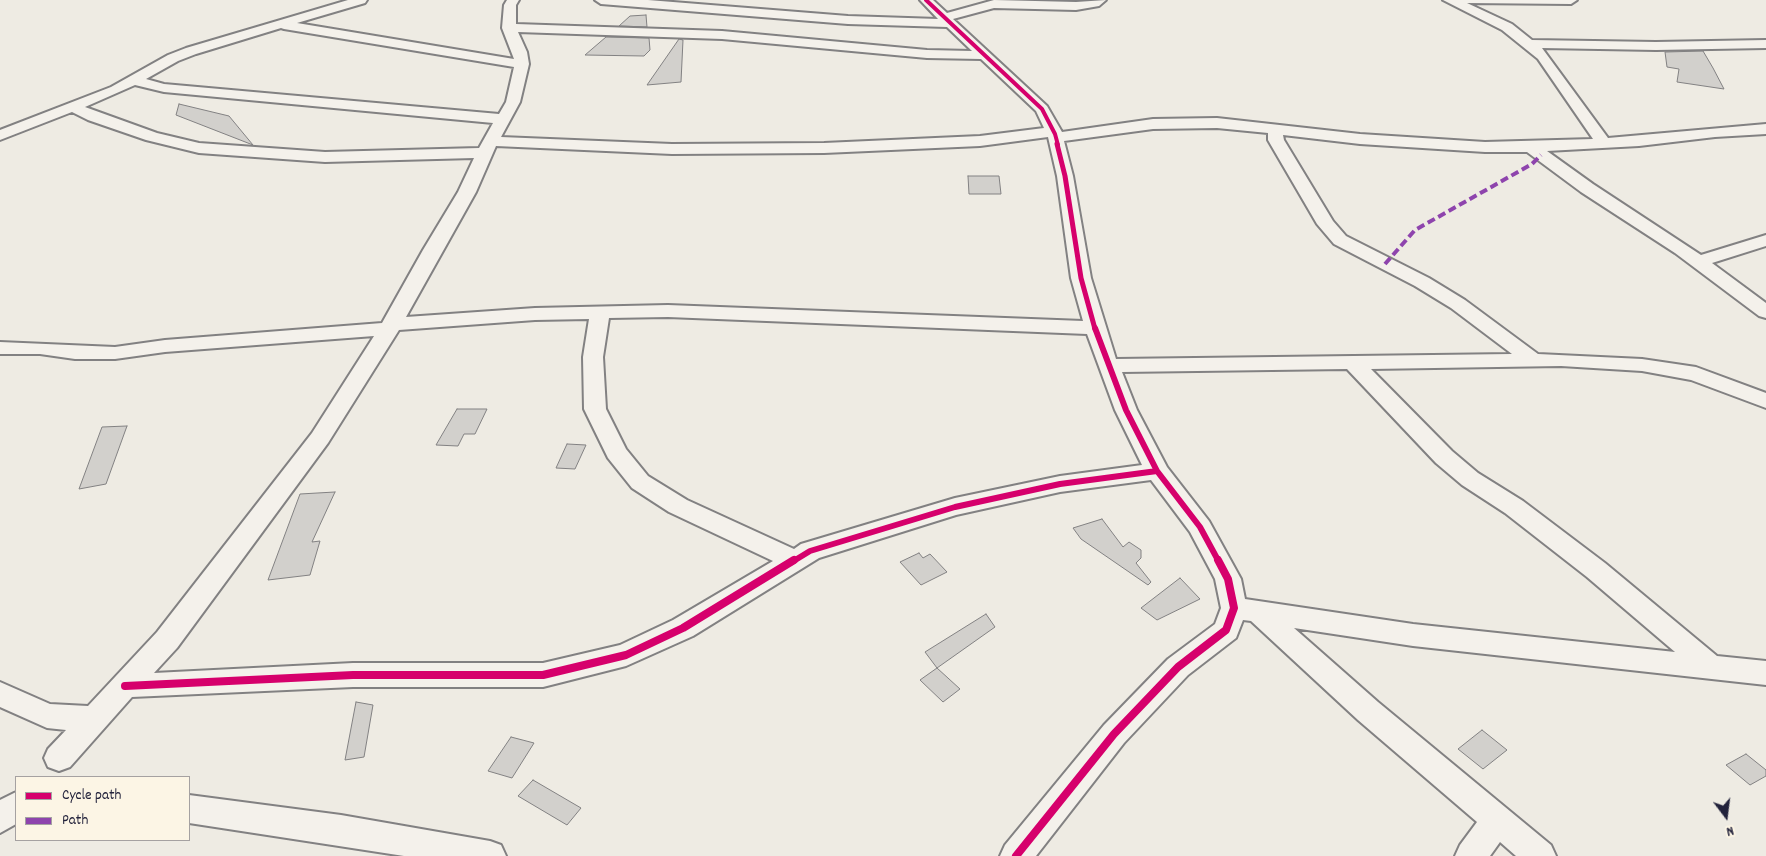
<!DOCTYPE html>
<html>
<head>
<meta charset="utf-8">
<style>
	body { margin:0 }
	#map { position:relative; width:1766px; height:856px; overflow:hidden; background:#eeebe3; font-family:Dekko,sans-serif }
	canvas { display:block }
	.legend { position:absolute; left:15px; top:776px; width:175px; height:65px; box-sizing:border-box; background:#fcf5e5; border:1px solid #a5a1a1; margin:0; padding:6px 9px; list-style:none; font-size:15px; color:#22223b }
	.legend li { display:flex; align-items:center; gap:10px; height:25px }
	.legend b { width:25px; border:1px solid #a5a1a1 }
	.north { position:absolute; left:1701px; top:791px; width:50px; height:50px; -webkit-text-stroke:4px #fcf5e5; paint-order:stroke; rotate:165deg; font-size:14px; font-weight:700; line-height:20px; text-align:center; color:#22223b }
	.north::after { content:''; display:block; margin:auto; width:18px; height:22px; background:#22223b; clip-path:polygon(50% 0,100% 100%,50% 72%,0 100%) }
</style>
</head>
<body>
<div id="map">
<canvas width="1766" height="856"></canvas>
<ul class="legend">
<li><b style="height:6px;background:#d6006c"></b>Cycle path</li>
<li><b style="height:6px;background:#8e44ad"></b>Path</li>
</ul>
<div class="north">N</div>
</div>
<script>
const ctx = document.querySelector('canvas').getContext('2d');
ctx.lineJoin = 'round';
function fill(path, color) {
  ctx.fillStyle = color;
  ctx.fill(path, 'evenodd');
}
function shape(rows) {
  const path = new Path2D();
  for (const r of rows) {
    path.moveTo(r[0], r[1]);
    for (let i = 2; i < r.length; i += 2) path.lineTo(r[i], r[i + 1]);
  }
  return path;
}
function trace(path, color, width, dash) {
  ctx.strokeStyle = color;
  ctx.lineWidth = width;
  ctx.lineCap = dash ? 'butt' : 'round';
  ctx.setLineDash(dash || []);
  ctx.stroke(path);
}
const building = shape([
	[646,15,647,27,619,26,630,16,646,15],
	[606,37,649,38,650,50,644,56,585,55,606,37],
	[679,39,683,40,681,82,647,85,679,39],
	[1703,51,1713,68,1724,89,1677,82,1679,69,1667,67,1665,52,1703,51],
	[179,104,229,116,253,145,176,115,179,104],
	[968,176,999,176,1001,194,969,194,968,176],
	[457,409,487,409,475,434,464,434,458,446,436,445,457,409],
	[127,426,106,484,79,489,102,427,127,426],
	[567,444,586,445,575,469,556,468,567,444],
	[335,492,312,542,320,541,310,575,268,580,300,494,335,492],
	[1102,519,1123,547,1129,542,1141,550,1141,558,1136,563,1151,582,1148,585,1081,539,1073,528,1102,519],
	[919,553,923,558,930,554,947,572,921,585,900,562,919,553],
	[1180,578,1200,599,1157,620,1141,608,1180,578],
	[986,614,995,627,937,668,925,652,986,614],
	[937,668,960,689,943,702,920,680,937,668],
	[356,702,373,705,364,757,345,760,356,702],
	[1482,730,1507,750,1483,769,1458,749,1482,730],
	[511,737,534,743,512,778,488,771,511,737],
	[1746,754,1766,770,1766,776,1750,785,1726,765,1746,754],
	[533,780,581,808,567,825,518,796,533,780]
]);
const street = shape([
	[348,0,367,0,365,3,297,23,514,59,502,28,504,5,507,0,519,0,516,5,516,24,722,31,927,50,972,51,947,27,848,24,601,4,595,0,648,0,848,16,938,19,920,0,933,0,947,13,994,0,1076,2,1106,0,1099,6,1076,10,994,8,953,19,1047,106,1062,132,1153,119,1217,118,1360,134,1485,142,1593,139,1538,59,1502,30,1443,0,1577,0,1571,4,1467,3,1512,24,1532,40,1656,42,1766,40,1766,48,1656,50,1542,48,1608,138,1766,124,1766,134,1715,137,1639,146,1547,151,1593,184,1701,255,1766,235,1766,246,1712,263,1766,303,1766,318,1759,316,1675,253,1581,192,1527,152,1485,152,1360,144,1283,135,1284,140,1333,221,1346,236,1429,278,1465,300,1538,354,1642,359,1696,367,1766,393,1766,408,1691,380,1642,371,1561,366,1371,369,1452,451,1478,473,1523,501,1605,563,1717,656,1766,661,1766,685,1413,646,1294,628,1378,702,1551,845,1556,856,1516,856,1500,842,1490,856,1455,856,1460,845,1477,822,1358,720,1251,621,1243,620,1236,638,1188,675,1124,743,1036,856,1000,856,1005,845,1104,725,1168,659,1215,624,1221,608,1215,579,1190,532,1151,480,1060,492,956,515,819,558,693,636,626,666,543,687,353,687,132,697,70,767,59,771,48,767,44,758,48,749,66,730,47,728,0,707,0,682,50,704,88,706,157,632,312,433,374,336,165,352,115,359,75,359,40,354,0,354,0,342,115,347,165,340,382,323,423,250,458,192,474,158,325,162,199,153,146,140,88,120,72,112,0,140,0,130,111,87,168,55,186,48,348,0],
	[281,28,284,29,514,67,506,102,499,114,164,84,146,79,178,61,196,54,281,28],
	[518,32,722,39,927,58,981,59,1036,111,1044,128,980,136,824,143,672,144,501,137,520,102,529,64,527,52,518,32],
	[135,85,164,92,493,123,479,148,325,152,199,143,157,133,85,107,135,85],
	[1217,128,1268,133,1268,140,1317,224,1334,244,1415,286,1451,308,1512,354,1116,359,1091,278,1073,176,1064,141,1153,129,1217,128],
	[1048,137,1057,176,1071,278,1083,321,668,305,535,308,406,317,476,192,496,146,672,154,824,153,980,146,1048,137],
	[668,317,1087,334,1115,410,1142,465,1060,476,955,498,801,544,794,549,687,500,648,476,626,449,606,409,603,357,609,318,668,317],
	[589,319,583,357,584,409,608,458,632,488,669,512,773,561,673,620,620,645,543,663,353,663,154,673,177,648,328,443,399,330,535,320,589,319],
	[1347,369,1436,463,1462,485,1505,513,1587,577,1675,652,1413,624,1245,599,1241,579,1209,521,1167,467,1137,410,1122,372,1347,369],
	[16,792,16,824,0,833,0,800,16,792],
	[189,795,341,815,490,841,501,845,506,856,404,856,189,823,189,795]
]);
const quiet = shape([
	[1385,264,1415,230,1532,164,1541,155]
]);
const cyclewayFar3 = shape([
	[926,0,1042,109,1055,134,1058,145]
]);
const cyclewayFar2 = shape([
	[1057,144,1065,176,1081,278,1095,329]
]);
const cyclewayFar1 = shape([
	[1095,328,1126,410,1157,471,1200,527,1219,562],
	[792,562,810,551,955,507,1060,484,1157,471]
]);
const cycleway = shape([
	[125,686,353,675,543,675,626,655,683,628,794,560],
	[1016,856,1114,734,1178,667,1226,630,1234,608,1228,579,1218,560]
]);
fill(building, '#d2d0cc');
trace(building, '#828182', 1);
trace(street, '#828182', 4);
fill(street, '#f4f1eb');
trace(quiet, '#8e44ad', 4, [8, 4]);
trace(cyclewayFar3, '#d6006c', 4);
trace(cyclewayFar2, '#d6006c', 5);
trace(cyclewayFar1, '#d6006c', 6);
trace(cycleway, '#d6006c', 8);
</script>
</body>
</html>
